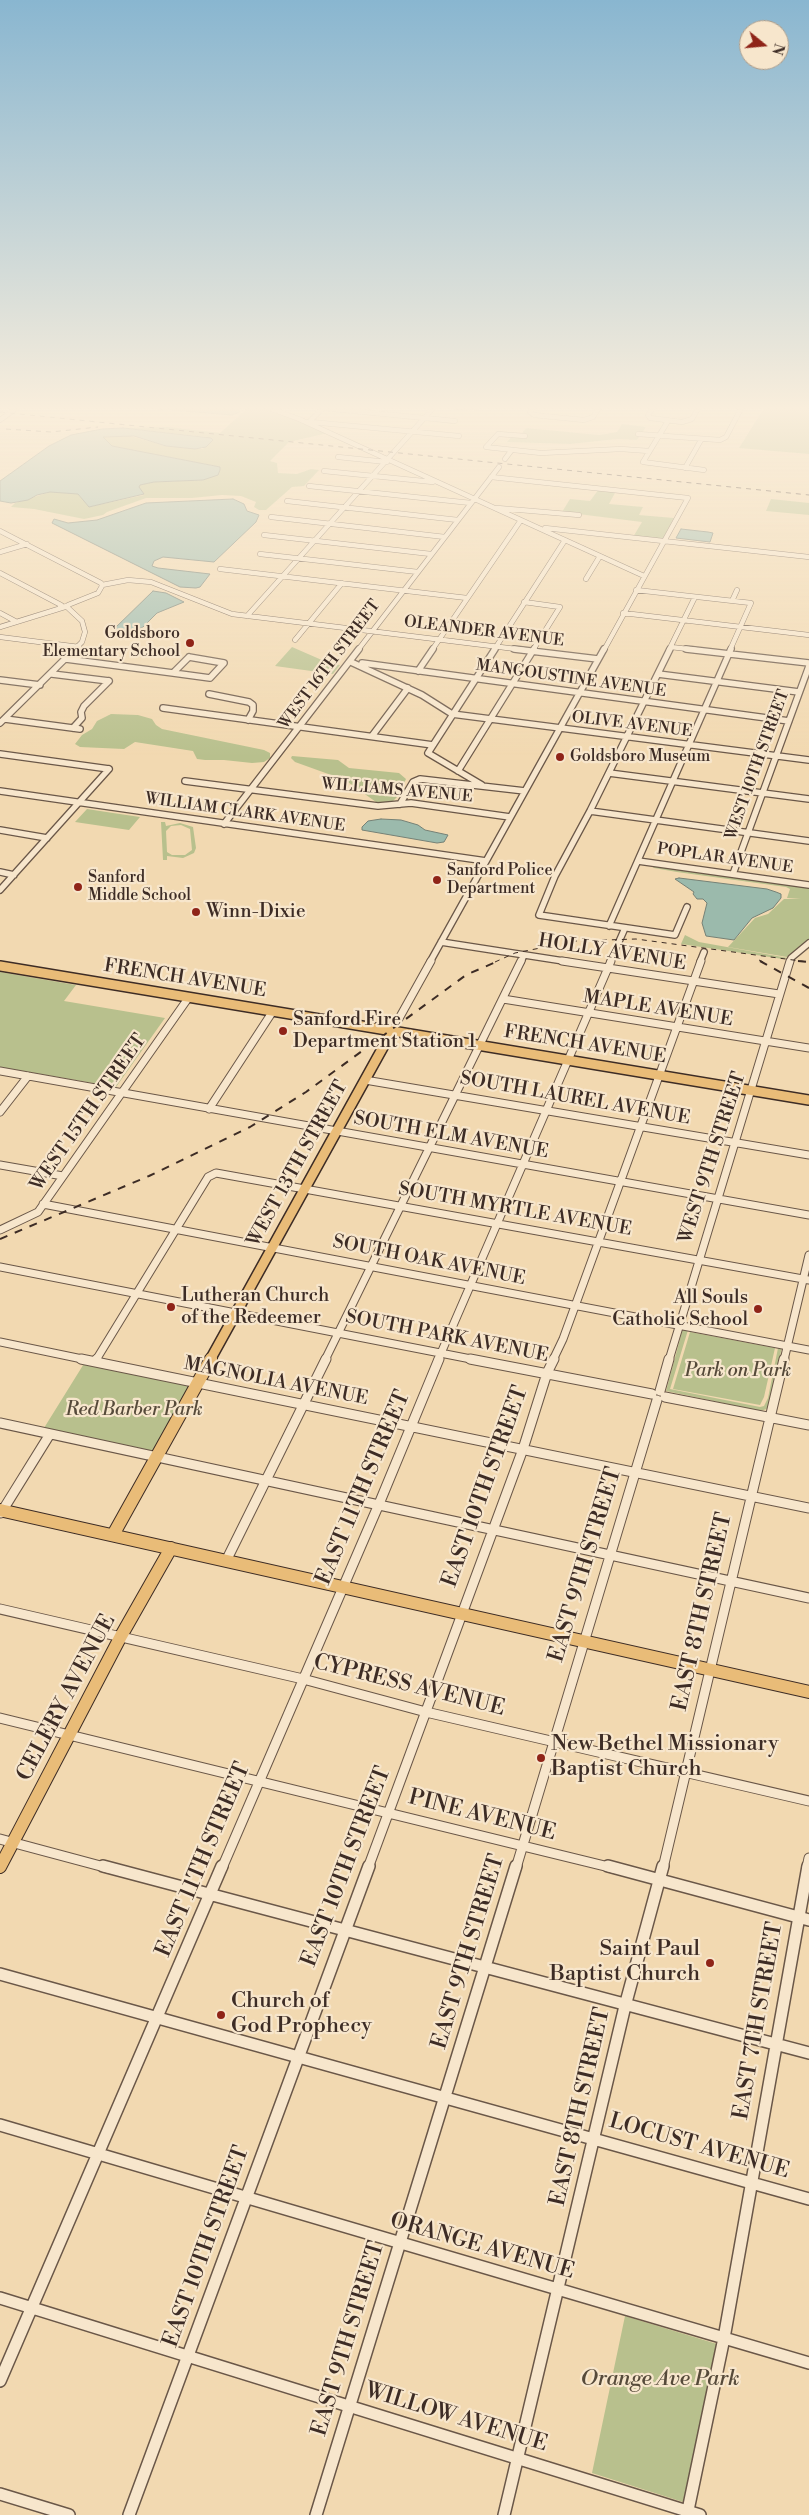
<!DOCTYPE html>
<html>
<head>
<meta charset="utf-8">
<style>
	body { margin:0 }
	#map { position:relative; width:809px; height:2515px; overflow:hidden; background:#f2d9b1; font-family:"Libre Bodoni",serif }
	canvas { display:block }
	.north { position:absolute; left:739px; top:20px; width:50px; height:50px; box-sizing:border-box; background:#f7e6cc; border:1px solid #ad9c89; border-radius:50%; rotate:107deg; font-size:14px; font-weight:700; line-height:20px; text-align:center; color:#3d2c25 }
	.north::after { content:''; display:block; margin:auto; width:18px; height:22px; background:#8f2418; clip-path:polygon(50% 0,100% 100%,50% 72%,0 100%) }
</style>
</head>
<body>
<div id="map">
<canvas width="809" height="2515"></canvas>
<div class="north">N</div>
</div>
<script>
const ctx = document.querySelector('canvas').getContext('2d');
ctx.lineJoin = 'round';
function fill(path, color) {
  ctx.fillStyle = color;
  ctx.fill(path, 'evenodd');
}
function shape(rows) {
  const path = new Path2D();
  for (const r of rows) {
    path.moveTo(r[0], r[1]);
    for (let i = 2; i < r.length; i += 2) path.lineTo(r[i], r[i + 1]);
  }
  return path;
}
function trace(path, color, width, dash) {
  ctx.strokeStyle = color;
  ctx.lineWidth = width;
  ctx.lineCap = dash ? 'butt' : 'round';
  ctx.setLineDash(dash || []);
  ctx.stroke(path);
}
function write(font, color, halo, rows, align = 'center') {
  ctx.font = font + ' "Libre Bodoni",serif';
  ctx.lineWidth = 4.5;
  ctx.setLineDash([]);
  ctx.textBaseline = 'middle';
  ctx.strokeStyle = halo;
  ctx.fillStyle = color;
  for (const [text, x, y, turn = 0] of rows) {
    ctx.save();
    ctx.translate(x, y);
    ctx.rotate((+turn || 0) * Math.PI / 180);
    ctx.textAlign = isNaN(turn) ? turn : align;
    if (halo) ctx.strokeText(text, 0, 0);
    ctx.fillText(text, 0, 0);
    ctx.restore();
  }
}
const green = shape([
	[766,405,809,405,809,454,739,448],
	[250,406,265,407,328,433,289,442,270,461,277,463,278,473,297,474,311,469,319,470,304,486,292,487,266,510,259,510,254,507,256,502,241,496,222,495,192,498,146,498,107,512,103,515,84,519,34,509,11,507,15,503,50,492,78,494,89,507,144,495,138,487,140,485,154,482,203,480,220,467,112,446,104,441,102,437,127,435,166,446,203,449,207,437,123,428,168,427,220,433],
	[622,424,646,427,637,440,617,439,570,444,507,442,513,435,520,436,526,428,599,435,617,432],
	[599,489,616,491,609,504,643,507,639,515,674,518,662,540,633,537,642,522,562,512,570,499,590,501],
	[771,499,809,503,809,515,766,511],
	[292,647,331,664,340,665,333,674,275,666],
	[111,714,138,715,152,719,156,725,162,729,264,750,270,753,270,758,264,762,252,763,224,760,205,760,197,759,193,751,135,742,124,749,80,747,75,744,82,735,92,729,97,721],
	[292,756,338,760,349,768,399,773,406,779,398,796,392,802,376,802,345,780,295,762,291,758],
	[87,809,113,813,140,817,129,830,75,822],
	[161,822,165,822,166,826,180,823,193,827,196,848,194,853,183,858,167,856,167,860,163,860],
	[181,825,190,829,192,850,185,855,172,855,167,852,166,831,171,826],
	[648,863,809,886,809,939,787,957,728,947,755,918,768,914,784,899,801,899,787,898,790,889,786,887,677,872,654,868],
	[685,935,699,942,788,958,783,959,681,944],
	[0,972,76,985,64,1001,165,1018,116,1087,0,1067],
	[683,1328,782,1347,769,1408,761,1411,666,1391],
	[688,1330,778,1348,768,1398,764,1406,760,1407,670,1389],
	[690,1332,775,1348,764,1397,760,1405,673,1389],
	[85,1362,191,1384,154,1452,44,1428],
	[625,2316,717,2344,683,2502,592,2473]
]);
const water = shape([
	[158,405,240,410,240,412,232,415,159,409,156,407,158,405],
	[123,428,211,438,213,440,206,447,195,449,166,446,134,436,103,437,112,446,215,466,220,467,220,470,218,475,203,480,154,482,140,485,139,487,144,494,89,507,78,494,50,492,37,495,28,500,11,503,0,501,0,481,49,446,71,435,102,429,123,428],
	[233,499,244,504,247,511,259,515,256,522,214,562,163,557,154,561,152,566,158,568,210,574,200,587,196,588,180,587,52,523,54,519,68,523,97,520,146,503,233,499],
	[681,529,708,532,713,533,710,542,676,538,681,529],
	[153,591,166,593,184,602,157,613,143,627,131,633,115,635,112,631,153,591],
	[381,819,401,820,418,825,425,830,448,835,444,842,437,843,362,830,362,827,368,821,381,819],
	[679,878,767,889,776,892,781,894,781,898,773,908,752,918,734,940,706,936,702,923,707,903,703,899,697,899,693,894,694,892,675,879,679,878]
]);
const minorFar4 = shape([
	[250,405,264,406],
	[261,405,299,419,644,576],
	[438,405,476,408],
	[535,405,530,412,534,415,584,420,593,417,601,405],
	[655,405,648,415,650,418,682,422,692,419,700,405],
	[323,408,455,421],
	[0,420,21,405],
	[668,421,643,462,704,470],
	[311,422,459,436],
	[308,423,326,405],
	[638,434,720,440,726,437,743,405],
	[525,436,498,434,486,447,541,453,621,449,649,451],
	[338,457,387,462],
	[505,459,511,451],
	[685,468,701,440],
	[324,471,433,482],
	[491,477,688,498,604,650],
	[309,486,471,503],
	[287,501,458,520],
	[497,508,579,515],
	[271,517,445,537],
	[545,528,809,557],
	[0,531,101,583,102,586,98,593,68,605],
	[264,535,431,554],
	[0,552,27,544],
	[260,554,418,572],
	[220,569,467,598],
	[0,573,61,605],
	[586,579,600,556],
	[102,585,128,580,151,582,232,614,524,650],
	[636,590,751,603,730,650],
	[732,601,737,590],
	[524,602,560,607,533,650],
	[67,607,82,621,85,632,82,642,74,650],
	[0,613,15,621],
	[623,613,809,635],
	[247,616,436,405],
	[0,627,68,606,60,607],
	[0,637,79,647],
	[295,640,342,583],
	[671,647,696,650],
	[358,650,499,467],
	[432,650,521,520],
	[494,650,565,540],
	[669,650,695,597]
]);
const minorFar3 = shape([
	[514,649,598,659],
	[670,649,590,811,555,876,539,915,675,935,687,907],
	[686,649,809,663],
	[189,657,224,663,210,678,173,673,189,657],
	[66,659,173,673],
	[351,662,422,695,452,714,809,760],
	[362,663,789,721],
	[418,671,433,649],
	[52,674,109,681],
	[658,674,799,692],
	[0,680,40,685],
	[209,694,249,702,253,705,253,711,248,720],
	[163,708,433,745],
	[5,719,80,729],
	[0,723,75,649],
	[73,728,82,718,81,712,84,706,109,681],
	[372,736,408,688],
	[0,754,109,769],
	[458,771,534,649],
	[609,773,809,799],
	[185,781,378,806,411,803,510,817],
	[482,785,428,753,495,649],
	[0,791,486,861],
	[400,804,413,782,420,779,525,791],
	[590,811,809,841],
	[224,824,359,649],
	[0,830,47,838],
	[638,861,809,885],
	[0,872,14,875],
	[733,874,809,666],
	[0,890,109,769],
	[609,926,731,649],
	[441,942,570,962],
	[430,962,604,649],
	[521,962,524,955],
	[610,962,625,928],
	[700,962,704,952],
	[790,962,791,958,809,943]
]);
const minorFar2 = shape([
	[562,961,779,994],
	[503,999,809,1048],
	[392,1031,431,961],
	[0,1071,809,1215],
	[365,1080,809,1155],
	[209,1109,273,1011],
	[0,1112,28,1076],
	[0,1165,63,1176],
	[43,1204,809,1350],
	[0,1230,38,1212,189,997],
	[0,1267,476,1360],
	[0,1342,87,1360],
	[96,1360,208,1177,216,1173,809,1280],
	[325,1360,521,961],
	[438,1360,611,961],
	[553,1360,563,1339,701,961],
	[669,1360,790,961],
	[784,1360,809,1255]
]);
const minorFar1 = shape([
	[81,1359,809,1508],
	[470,1359,652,1394],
	[95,1361,97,1359],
	[660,1391,669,1359],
	[665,1397,809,1425],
	[0,1423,809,1598],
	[1,1513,50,1434],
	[226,1561,326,1359],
	[0,1609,303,1679,426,1712,809,1801],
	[0,1718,613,1868],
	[0,1839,108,1868],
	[222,1868,379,1504,439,1359],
	[368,1868,523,1449,547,1373,554,1359],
	[516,1868,657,1400],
	[663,1868,784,1359],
	[807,1868,809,1858]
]);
const minor = shape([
	[103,1866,809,2053],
	[608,1866,809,1920],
	[0,1974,809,2199],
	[0,2125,809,2363],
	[0,2298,700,2515],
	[0,2381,222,1866],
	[0,2494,69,2515],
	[129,2515,369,1866],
	[316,2515,516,1866],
	[504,2515,625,2006,663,1866],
	[687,2515,724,2338,808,1866]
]);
const majorFar1 = shape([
	[0,966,809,1100],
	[210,1360,392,1031]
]);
const major = shape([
	[0,1510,809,1692],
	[113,1535,211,1359],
	[0,1867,121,1636,171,1548]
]);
const railFar1 = shape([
	[0,412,809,495],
	[6,429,51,432,98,427],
	[759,960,763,962],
	[495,962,515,953,576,941,636,939,808,962]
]);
const rail = shape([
	[760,961,809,988],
	[798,961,809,962],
	[0,1239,149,1176,250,1127,306,1092,466,975,498,961]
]);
const markers = [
	[190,643,5,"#8f2418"],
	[560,757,5,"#8f2418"],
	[437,880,5,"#8f2418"],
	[78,887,5,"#8f2418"],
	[196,912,5,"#8f2418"],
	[283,1031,5,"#8f2418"],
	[171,1307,5,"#8f2418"],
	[758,1309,5,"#8f2418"],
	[541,1758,5,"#8f2418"],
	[710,1963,5,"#8f2418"],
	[221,2015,5,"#8f2418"]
];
const farStreetnames = [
	["OLEANDER AVENUE",484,632,7],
	["WEST 16TH STREET",330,665,-53],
	["MANGOUSTINE AVENUE",571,679,8],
	["OLIVE AVENUE",632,725,7],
	["WEST 10TH STREET",758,765,-70],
	["WILLIAMS AVENUE",397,791,5],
	["WILLIAM CLARK AVENUE",245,813,8],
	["POPLAR AVENUE",725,859,8]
];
const farPoinames = [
	["Goldsboro",180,634,"right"],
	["Elementary School",180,652,"right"],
	["Goldsboro Museum",570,757],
	["Sanford Police",447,871],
	["Department",447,889],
	["Sanford",88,878],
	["Middle School",88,896]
];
const poiNames = [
	["Winn-Dixie",206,912],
	["Sanford Fire",293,1020],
	["Department Station 1",293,1042],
	["Lutheran Church",181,1296],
	["of the Redeemer",181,1318],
	["All Souls",748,1298,"right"],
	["Catholic School",748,1320,"right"]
];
const streetNames = [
	["HOLLY AVENUE",612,953,9],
	["FRENCH AVENUE",185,979,9],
	["MAPLE AVENUE",658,1009,9],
	["FRENCH AVENUE",585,1045,9],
	["SOUTH LAUREL AVENUE",575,1099,10],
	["WEST 15TH STREET",89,1113,-55],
	["SOUTH ELM AVENUE",451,1136,10],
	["WEST 9TH STREET",713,1158,-72],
	["WEST 13TH STREET",298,1164,-61],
	["SOUTH MYRTLE AVENUE",515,1210,10],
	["SOUTH OAK AVENUE",429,1261,11],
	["SOUTH PARK AVENUE",447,1337,11],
	["MAGNOLIA AVENUE",276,1382,11]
];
const parkNames = [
	["Park on Park",738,1371],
	["Red Barber Park",134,1410]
];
const nearStreetnames = [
	["EAST 10TH STREET",486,1487,-70],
	["EAST 11TH STREET",364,1488,-67],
	["EAST 9TH STREET",586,1565,-73],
	["EAST 8TH STREET",703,1612,-77],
	["CYPRESS AVENUE",409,1686,14],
	["CELERY AVENUE",67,1698,-62],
	["PINE AVENUE",482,1816,14],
	["EAST 11TH STREET",204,1860,-67],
	["EAST 10TH STREET",347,1867,-69],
	["EAST 9TH STREET",469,1952,-73],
	["EAST 7TH STREET",759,2021,-80],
	["EAST 8TH STREET",581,2107,-77],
	["LOCUST AVENUE",699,2147,16],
	["EAST 10TH STREET",207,2247,-70],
	["ORANGE AVENUE",482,2247,16],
	["EAST 9TH STREET",349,2339,-73],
	["WILLOW AVENUE",456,2418,17]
];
const nearPoinames = [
	["New Bethel Missionary",551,1745],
	["Baptist Church",551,1770],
	["Saint Paul",700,1950,"right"],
	["Baptist Church",700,1975,"right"],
	["Church of",231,2002],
	["God Prophecy",231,2027]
];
const nearParknames = [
	["Orange Ave Park",660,2380]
];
fill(green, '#b8c08d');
fill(water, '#9bbaac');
trace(water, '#758176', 1);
trace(minorFar4, '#6a5748', 5.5);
trace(minorFar3, '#6a5748', 8);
trace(minorFar2, '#6a5748', 9);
trace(minorFar1, '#6a5748', 11);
trace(minor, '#6a5748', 14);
trace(majorFar1, '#3d2c25', 12);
trace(major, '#3d2c25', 14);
trace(minorFar4, '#f7e6cc', 4.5);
trace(minorFar3, '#f7e6cc', 5.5);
trace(minorFar2, '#f7e6cc', 7);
trace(minorFar1, '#f7e6cc', 9);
trace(minor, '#f7e6cc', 11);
trace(majorFar1, '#e9bc78', 9);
trace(major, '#e9bc78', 12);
trace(railFar1, '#3d2c25', 1, [5, 5]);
trace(rail, '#3d2c25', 2, [8, 8]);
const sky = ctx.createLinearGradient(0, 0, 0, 757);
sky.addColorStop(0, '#89b6d0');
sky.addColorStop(0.54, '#f9eedc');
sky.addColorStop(1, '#f9eedc00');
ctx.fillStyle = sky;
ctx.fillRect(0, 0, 809, 757);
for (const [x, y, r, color] of markers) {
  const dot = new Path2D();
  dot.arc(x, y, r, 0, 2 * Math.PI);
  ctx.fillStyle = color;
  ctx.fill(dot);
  trace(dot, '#f7e6cc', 2);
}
write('16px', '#3d2c25', '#f7e6cc', farStreetnames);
write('16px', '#3d2c25', '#f7e6cc', farPoinames, 'left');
write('19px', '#3d2c25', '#f7e6cc', poiNames, 'left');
write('19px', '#3d2c25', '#f7e6cc', streetNames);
write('italic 19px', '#564a3a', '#f7e6cc', parkNames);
write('22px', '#3d2c25', '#f7e6cc', nearStreetnames);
write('22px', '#3d2c25', '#f7e6cc', nearPoinames, 'left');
write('italic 22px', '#564a3a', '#f7e6cc', nearParknames);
</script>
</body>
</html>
